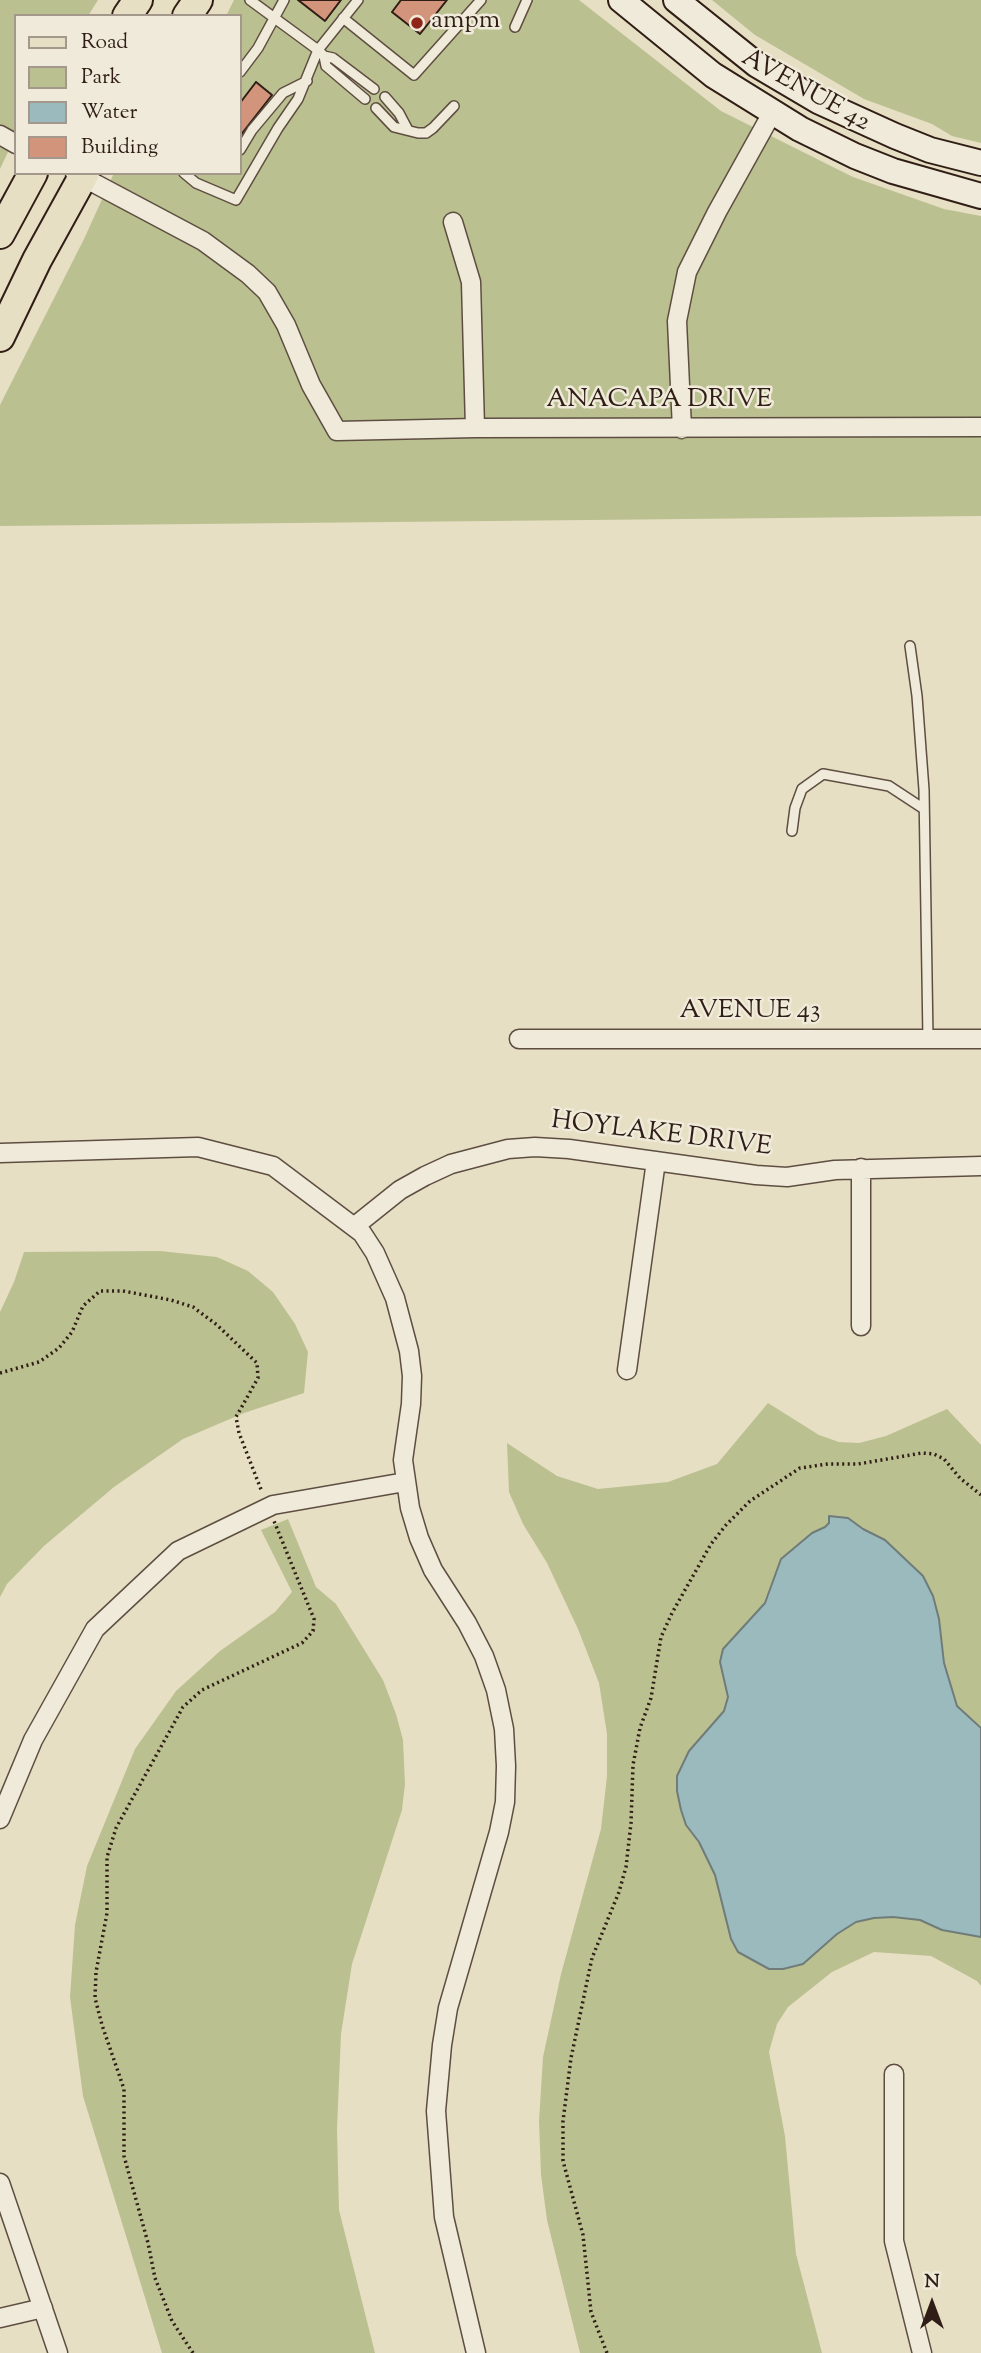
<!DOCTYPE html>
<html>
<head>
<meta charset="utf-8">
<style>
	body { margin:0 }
	#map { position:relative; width:981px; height:2353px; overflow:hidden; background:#e7dfc4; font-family:"Sorts Mill Goudy",serif }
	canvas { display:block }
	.legend { position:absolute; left:14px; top:14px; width:228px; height:161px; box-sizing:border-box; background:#efead9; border:2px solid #a3988b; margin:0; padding:9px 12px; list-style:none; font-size:21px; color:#301e16 }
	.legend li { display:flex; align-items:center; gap:14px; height:35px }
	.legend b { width:35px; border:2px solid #a3988b }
	.north { position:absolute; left:897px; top:2269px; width:70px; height:70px; -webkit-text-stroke:5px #efead9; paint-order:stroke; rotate:0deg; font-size:19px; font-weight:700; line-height:28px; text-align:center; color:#301e16 }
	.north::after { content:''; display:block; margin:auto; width:24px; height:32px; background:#301e16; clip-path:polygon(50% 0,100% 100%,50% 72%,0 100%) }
</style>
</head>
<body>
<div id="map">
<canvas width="981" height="2353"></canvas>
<ul class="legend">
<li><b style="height:9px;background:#e7dfc4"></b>Road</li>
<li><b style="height:19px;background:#bbc090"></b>Park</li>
<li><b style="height:19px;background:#9ababd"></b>Water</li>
<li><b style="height:19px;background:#d2957b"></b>Building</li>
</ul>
<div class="north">N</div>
</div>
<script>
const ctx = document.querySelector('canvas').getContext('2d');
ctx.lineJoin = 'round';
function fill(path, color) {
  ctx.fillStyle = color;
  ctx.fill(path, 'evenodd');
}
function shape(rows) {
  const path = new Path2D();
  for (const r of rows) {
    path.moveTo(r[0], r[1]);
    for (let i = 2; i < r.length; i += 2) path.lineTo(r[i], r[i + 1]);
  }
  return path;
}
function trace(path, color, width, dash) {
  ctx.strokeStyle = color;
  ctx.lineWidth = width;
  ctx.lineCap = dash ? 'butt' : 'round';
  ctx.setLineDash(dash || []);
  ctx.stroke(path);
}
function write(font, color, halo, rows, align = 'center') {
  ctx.font = font + ' "Sorts Mill Goudy",serif';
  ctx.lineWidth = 5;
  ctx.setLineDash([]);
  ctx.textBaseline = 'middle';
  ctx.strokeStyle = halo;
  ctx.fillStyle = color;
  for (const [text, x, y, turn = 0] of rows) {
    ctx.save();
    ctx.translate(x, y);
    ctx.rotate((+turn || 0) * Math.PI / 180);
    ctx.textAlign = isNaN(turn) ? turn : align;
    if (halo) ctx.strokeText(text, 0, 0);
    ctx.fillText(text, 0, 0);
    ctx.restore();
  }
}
const green = shape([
	[0,0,98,0,88,16,16,16,16,135,0,169],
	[234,0,579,0,721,111,853,177,944,209,981,216,981,516,0,526,0,405,84,239,114,173,240,173,240,16,226,16],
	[712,0,981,0,981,143,952,136,932,124,864,99,755,35],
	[160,1251,217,1257,248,1271,273,1292,295,1324,308,1352,304,1393,244,1413,183,1439,114,1487,44,1546,7,1584,0,1597,0,1312,14,1282,24,1252],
	[768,1403,819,1435,839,1442,859,1443,886,1436,947,1409,981,1445,981,1986,977,1981,931,1956,874,1952,832,1972,788,2007,777,2024,769,2052,785,2136,796,2254,822,2353,580,2353,547,2220,541,2175,539,2121,543,2057,561,1974,601,1829,607,1776,607,1734,599,1683,578,1629,547,1563,523,1524,509,1492,507,1443,557,1476,598,1489,668,1482,717,1464],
	[288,1519,316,1587,336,1604,383,1680,396,1714,403,1740,405,1784,402,1810,352,1964,341,2034,337,2129,339,2210,375,2353,162,2353,83,2096,70,1997,75,1925,87,1866,135,1749,176,1691,220,1651,275,1612,292,1592,261,1530]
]);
const water = shape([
	[829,1516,848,1518,863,1529,885,1540,923,1576,933,1596,939,1619,944,1663,957,1706,981,1728,981,1937,942,1930,920,1920,893,1917,874,1918,856,1922,837,1934,803,1964,783,1969,769,1969,738,1952,731,1939,715,1875,699,1842,686,1825,681,1810,677,1791,677,1776,689,1751,724,1711,728,1697,720,1662,723,1649,765,1603,781,1559,812,1533,825,1527,829,1523,829,1516]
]);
const building = shape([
	[298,0,341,0,325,21,298,0],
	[401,0,447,0,420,34,392,12,401,0],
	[256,82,272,95,240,136,240,103,256,82]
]);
const path = shape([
	[0,1373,39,1362,59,1348,72,1332,83,1306,100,1291,123,1291,171,1300,193,1307,217,1325,257,1363,258,1378,236,1417,239,1433,262,1492],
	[193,2353,172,2321,155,2278,148,2243,124,2156,124,2089,102,2025,95,1998,96,1972,107,1913,107,1857,116,1828,183,1707,202,1690,302,1643,313,1631,314,1619,274,1521],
	[607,2353,591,2312,583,2235,563,2161,563,2121,571,2058,592,1958,619,1892,626,1867,631,1823,633,1765,640,1728,651,1698,661,1637,672,1613,711,1544,726,1525,750,1501,800,1468,828,1464,858,1464,922,1453,934,1454,944,1459,960,1478,981,1495]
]);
const lane = shape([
	[250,0,318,50,358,0],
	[343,18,414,75,481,0],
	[515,27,527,0],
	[324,56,326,66,365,99],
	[240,72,258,48,284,0],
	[385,97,399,113,408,130],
	[376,108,394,127,418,133,426,133,433,128,454,106],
	[240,150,252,130,283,93,307,81],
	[184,173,196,183,236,200,278,128,298,99,318,50,324,56,333,58,374,89],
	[910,646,917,696,924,790,928,1039],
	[792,831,795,808,802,789,823,774,889,786,924,809]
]);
const street = shape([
	[0,135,16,144],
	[75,173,203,241,248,274,267,292,286,325,311,385,337,431,475,428,981,427],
	[453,222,471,282,475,428],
	[682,429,677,321,687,272,717,212,772,113],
	[519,1039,981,1039],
	[0,1153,198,1147,273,1166,362,1233,375,1253,395,1298,409,1351,412,1376,411,1404,403,1460,410,1508,419,1538,433,1570,467,1623,484,1656,496,1690,504,1729,506,1766,505,1802,499,1832,448,2008,442,2045,436,2111,444,2217,476,2353],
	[355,1226,400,1190,425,1176,451,1164,508,1149,535,1147,569,1149,756,1175,787,1177,835,1170,981,1166],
	[861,1326,861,1168],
	[627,1370,656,1161],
	[0,1819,33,1740,95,1629,178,1551,273,1505,405,1482],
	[894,2074,894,2241,922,2353],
	[0,2183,58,2353],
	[0,2318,43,2308]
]);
const secondary = shape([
	[621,0,713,75,800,129,855,156,893,171,981,196],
	[676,0,757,65,818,101,895,136,930,150,981,163]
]);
const primary = shape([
	[127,16,138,0],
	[187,16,198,0],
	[0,234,33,173],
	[0,337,37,260,85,173]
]);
const markers = [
	[417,23,7,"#8f2418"]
];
const poiNames = [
	["ampm",431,23]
];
const streetNames = [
	["AVENUE 42",805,92,29],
	["ANACAPA DRIVE",659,402],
	["AVENUE 43",750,1013],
	["HOYLAKE DRIVE",661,1136,7]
];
fill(green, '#bbc090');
fill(water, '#9ababd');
trace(water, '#707c7a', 2);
fill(building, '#d2957b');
trace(building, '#301e16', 2);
trace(lane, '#5e4e42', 12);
trace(street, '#5e4e42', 21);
trace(secondary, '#301e16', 28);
trace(primary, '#301e16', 32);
trace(path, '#301e16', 3.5, [2, 3.5]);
trace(lane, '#efead9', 9);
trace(street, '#efead9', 18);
trace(secondary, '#efead9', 24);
trace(primary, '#e7dfc4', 28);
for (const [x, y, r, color] of markers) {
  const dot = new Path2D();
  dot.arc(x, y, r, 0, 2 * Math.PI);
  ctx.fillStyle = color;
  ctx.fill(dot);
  trace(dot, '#efead9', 2.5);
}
write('26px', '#301e16', '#efead9', poiNames, 'left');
write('26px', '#301e16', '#efead9', streetNames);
</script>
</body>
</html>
